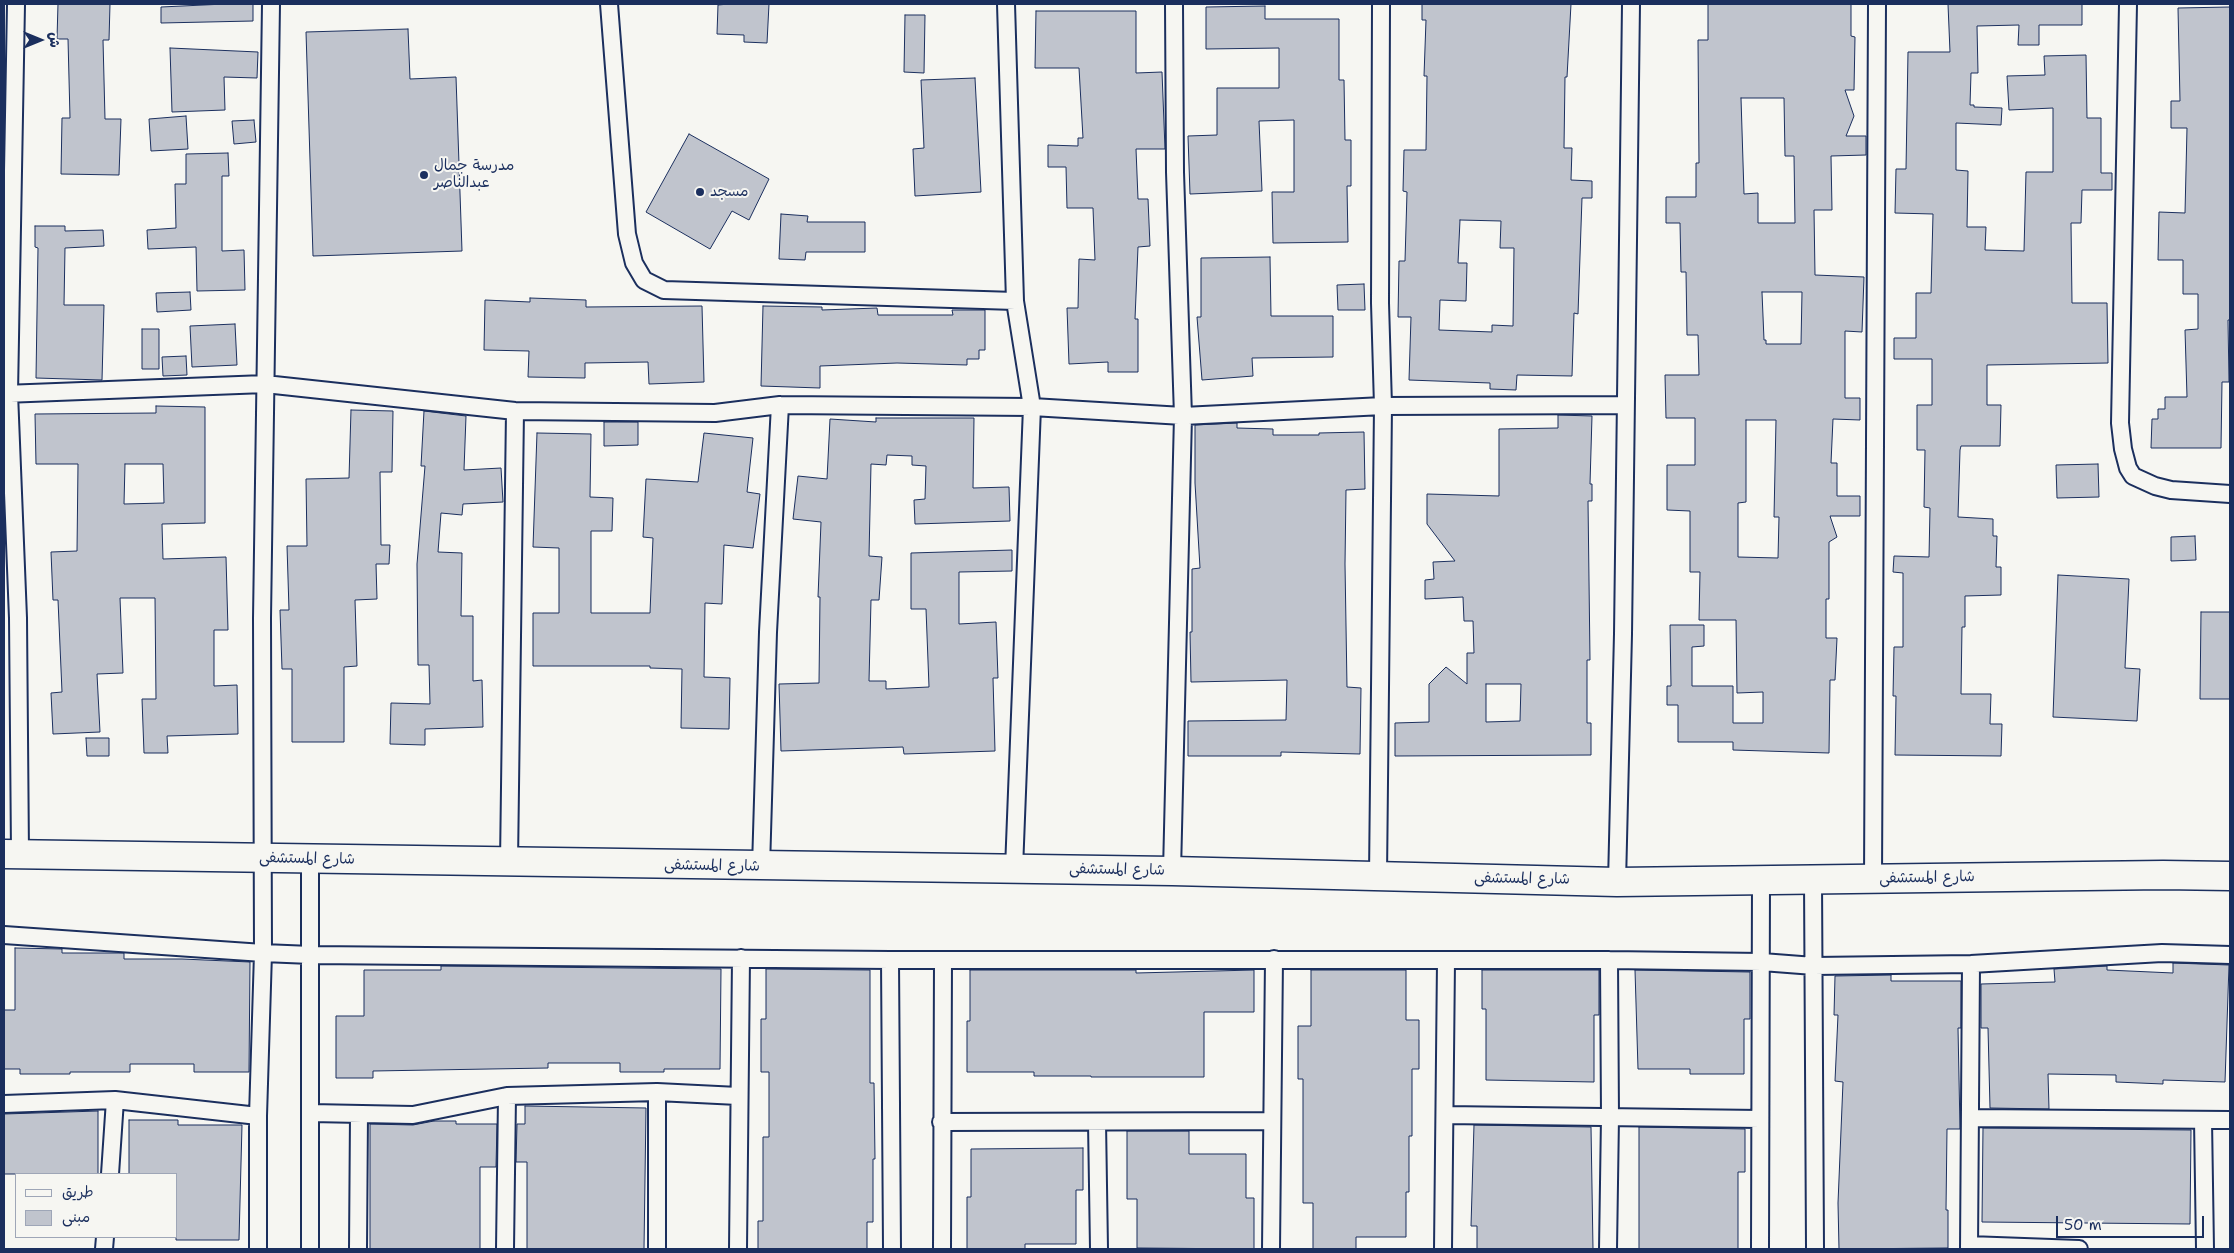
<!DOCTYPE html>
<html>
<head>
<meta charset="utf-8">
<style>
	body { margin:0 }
	#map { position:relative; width:2234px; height:1253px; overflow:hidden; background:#f6f6f2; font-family:"Shantell Sans","Playpen Sans Arabic",sans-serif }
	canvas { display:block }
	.frame { position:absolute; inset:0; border:5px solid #1b2f5e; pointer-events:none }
	.legend { position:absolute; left:15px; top:1173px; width:162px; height:65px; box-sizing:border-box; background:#f6f6f2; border:1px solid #9ea6b7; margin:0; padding:6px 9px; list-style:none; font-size:15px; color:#1b2f5e }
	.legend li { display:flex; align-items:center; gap:10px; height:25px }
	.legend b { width:25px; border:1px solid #9ea6b7 }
	.north { position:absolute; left:15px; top:15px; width:50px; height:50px; -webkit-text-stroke:4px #f6f6f2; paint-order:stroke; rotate:90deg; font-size:14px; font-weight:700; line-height:20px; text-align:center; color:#1b2f5e }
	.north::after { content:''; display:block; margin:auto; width:18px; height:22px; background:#1b2f5e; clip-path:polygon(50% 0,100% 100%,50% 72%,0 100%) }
	.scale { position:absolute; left:2056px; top:1216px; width:148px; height:22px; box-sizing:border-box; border:2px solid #1b2f5e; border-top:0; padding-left:6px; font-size:15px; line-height:18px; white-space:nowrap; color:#1b2f5e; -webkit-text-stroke:4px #f6f6f2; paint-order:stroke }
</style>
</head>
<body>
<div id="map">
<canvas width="2234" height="1253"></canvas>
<div class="frame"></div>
<ul class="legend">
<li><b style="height:6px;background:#f6f6f2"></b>طريق</li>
<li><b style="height:14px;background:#c0c4cd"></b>مبنى</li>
</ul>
<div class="north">ش</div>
<div class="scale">50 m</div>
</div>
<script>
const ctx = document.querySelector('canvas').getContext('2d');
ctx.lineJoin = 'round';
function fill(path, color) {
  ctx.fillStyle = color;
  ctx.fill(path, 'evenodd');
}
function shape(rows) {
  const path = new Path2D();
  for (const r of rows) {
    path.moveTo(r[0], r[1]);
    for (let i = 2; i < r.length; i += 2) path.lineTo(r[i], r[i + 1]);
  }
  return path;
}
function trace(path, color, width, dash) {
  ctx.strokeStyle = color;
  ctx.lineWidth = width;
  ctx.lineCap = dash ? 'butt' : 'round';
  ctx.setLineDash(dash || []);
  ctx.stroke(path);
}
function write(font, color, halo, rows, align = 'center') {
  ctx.font = font + ' "Shantell Sans","Playpen Sans Arabic",sans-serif';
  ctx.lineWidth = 4;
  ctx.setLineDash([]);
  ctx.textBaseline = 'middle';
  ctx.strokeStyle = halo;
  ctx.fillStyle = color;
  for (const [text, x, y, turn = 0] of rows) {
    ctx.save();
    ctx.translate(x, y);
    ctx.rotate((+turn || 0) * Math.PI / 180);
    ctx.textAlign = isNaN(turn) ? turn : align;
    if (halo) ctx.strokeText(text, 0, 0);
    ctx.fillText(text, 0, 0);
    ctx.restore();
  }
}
const building = shape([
	[58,4,110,4,109,40,103,40,105,119,121,119,119,175,61,174,62,118,70,118,68,39,57,39,58,4],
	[225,4,253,4,253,21,161,23,161,7,225,4],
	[729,4,769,4,767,43,744,42,744,35,717,34,718,5,729,4],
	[1422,4,1571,4,1567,77,1565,77,1564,148,1572,148,1571,180,1592,181,1592,198,1582,198,1578,314,1574,313,1572,376,1517,375,1516,390,1490,389,1490,383,1409,380,1411,317,1398,317,1399,261,1405,261,1407,192,1403,191,1404,150,1426,150,1427,76,1424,76,1426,20,1422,20,1422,4],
	[1460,220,1501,221,1500,248,1514,248,1513,326,1492,325,1492,332,1439,330,1440,300,1466,301,1467,263,1458,263,1460,220],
	[1708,4,1851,4,1851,36,1855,37,1854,90,1845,90,1854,116,1846,136,1866,136,1866,155,1831,156,1832,210,1814,210,1815,275,1864,277,1862,332,1845,331,1845,398,1860,398,1860,420,1833,419,1831,463,1837,463,1837,496,1860,496,1860,516,1830,516,1837,537,1829,542,1829,599,1826,599,1826,638,1837,638,1835,680,1830,680,1829,753,1733,750,1733,742,1678,742,1678,705,1667,705,1667,686,1671,686,1670,625,1704,625,1704,646,1692,647,1692,686,1733,686,1733,723,1763,723,1763,692,1737,693,1736,620,1699,620,1700,572,1690,572,1690,511,1667,510,1667,465,1695,465,1695,418,1666,418,1665,375,1699,375,1698,335,1687,335,1686,272,1681,272,1680,223,1666,223,1666,197,1696,197,1696,163,1699,163,1698,40,1708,40,1708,4],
	[1741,98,1784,98,1785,156,1794,156,1795,223,1758,223,1758,193,1744,194,1741,98],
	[1762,292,1802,292,1801,344,1766,344,1766,340,1764,340,1762,292],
	[1746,420,1776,420,1774,517,1779,517,1778,558,1738,557,1738,503,1746,502,1746,420],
	[1948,4,2082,4,2082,25,2039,25,2039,45,2018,45,2019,25,1977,26,1978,73,1971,73,1970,105,1974,105,1974,107,2002,108,2001,125,1956,123,1956,170,1968,171,1967,227,1986,227,1985,250,2024,251,2026,172,2053,172,2053,108,2009,110,2007,76,2045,75,2044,56,2086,55,2087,118,2101,118,2101,173,2112,173,2112,190,2082,190,2081,223,2071,223,2072,303,2107,303,2108,363,1987,365,1987,405,2001,405,2000,446,1961,446,1960,450,1958,517,1993,519,1993,536,1997,536,1996,567,2001,567,2001,595,1965,596,1965,627,1962,627,1961,694,1991,694,1990,724,2002,724,2001,756,1895,755,1896,696,1893,696,1894,647,1903,647,1903,573,1893,572,1894,556,1929,557,1930,508,1924,507,1925,450,1917,450,1917,405,1932,405,1932,359,1894,359,1894,338,1916,338,1916,293,1931,293,1933,214,1895,213,1896,169,1906,169,1908,52,1950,52,1948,4],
	[1265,6,1265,19,1339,19,1339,80,1344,80,1345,140,1351,140,1351,186,1347,186,1348,242,1273,243,1272,192,1294,192,1294,120,1259,121,1262,191,1190,194,1188,136,1217,135,1217,88,1279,88,1279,48,1206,49,1206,7,1265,6],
	[2230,7,2230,320,2228,320,2229,382,2222,382,2221,448,2151,448,2152,419,2158,419,2158,409,2165,409,2165,397,2187,397,2185,330,2198,329,2198,294,2183,294,2183,260,2158,260,2159,212,2185,213,2187,128,2171,128,2171,101,2180,101,2178,8,2230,7],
	[1036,11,1136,11,1136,73,1162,72,1165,149,1136,149,1138,199,1148,199,1150,246,1138,247,1135,319,1138,319,1138,372,1108,372,1108,362,1069,364,1067,308,1078,308,1079,259,1095,260,1093,208,1067,208,1066,167,1048,167,1048,145,1078,146,1078,138,1083,138,1079,68,1035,68,1036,11],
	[905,15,925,15,924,73,904,72,905,15],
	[408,29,410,79,456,77,462,251,313,256,306,32,408,29],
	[170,48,258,52,257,78,224,77,225,110,172,112,170,48],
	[975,78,981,192,915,196,913,149,924,148,921,80,975,78],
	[186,116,188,149,151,151,149,119,186,116],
	[254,120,256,142,234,144,232,121,254,120],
	[689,134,769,179,749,220,732,211,710,249,646,212,689,134],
	[228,153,229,176,222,176,222,251,244,250,245,290,197,291,196,247,148,249,147,230,176,228,175,184,186,184,186,154,228,153],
	[781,214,808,216,807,222,865,222,865,252,806,252,805,260,779,259,781,214],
	[35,226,65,226,65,231,103,230,104,246,65,248,64,305,104,305,102,380,36,378,38,248,35,247,35,226],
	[1270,257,1271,316,1333,316,1333,357,1252,358,1253,376,1202,380,1197,317,1201,317,1201,258,1270,257],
	[1364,284,1365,310,1338,310,1337,285,1364,284],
	[190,292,191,310,157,312,156,293,190,292],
	[530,298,586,300,586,307,702,306,704,382,649,384,648,362,585,363,585,378,528,377,529,351,484,350,485,300,530,302,530,298],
	[763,306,822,307,822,310,877,308,878,315,953,315,952,310,985,310,985,350,979,350,979,359,967,359,967,365,897,363,820,366,820,388,761,386,763,306],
	[235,324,237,365,192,367,190,326,235,324],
	[142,329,159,329,159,369,142,369,142,329],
	[186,356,187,375,163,376,162,357,186,356],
	[156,406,205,407,205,523,162,524,163,559,226,557,228,630,214,630,214,686,237,685,238,734,167,736,168,753,144,753,142,699,156,699,155,598,120,598,123,673,97,674,100,732,53,734,51,693,62,692,58,600,53,600,51,552,77,551,78,464,36,464,35,414,156,413,156,406],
	[125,464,163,464,164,503,124,504,125,464],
	[351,410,393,411,392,472,380,472,381,545,390,545,389,564,376,564,377,599,355,600,357,666,344,667,344,742,292,742,292,669,282,669,280,610,289,610,287,546,307,546,306,479,349,478,351,410],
	[424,411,466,416,464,470,501,468,503,502,463,504,462,515,441,513,438,552,462,553,461,616,473,616,473,681,482,680,483,727,425,729,425,745,390,744,391,703,430,704,429,665,418,665,417,564,425,466,421,466,424,411],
	[1558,415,1592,416,1590,484,1592,484,1592,501,1588,501,1590,660,1587,660,1587,723,1591,723,1591,755,1395,756,1395,723,1429,722,1429,684,1446,667,1467,684,1467,653,1474,653,1473,621,1464,621,1463,597,1425,599,1425,580,1434,579,1433,562,1455,561,1427,524,1427,494,1499,496,1499,429,1558,428,1558,415],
	[1486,684,1521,684,1520,721,1486,722,1486,684],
	[876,418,974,418,973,488,1009,487,1010,521,915,524,914,500,925,499,926,466,912,465,912,456,887,455,886,465,871,464,869,556,882,557,879,600,871,600,869,681,886,681,886,689,929,687,926,609,911,609,911,553,1012,550,1012,571,959,572,959,624,996,622,998,678,993,678,995,751,904,754,903,747,781,751,779,684,819,683,820,597,818,597,821,522,793,519,798,476,827,479,830,419,876,422,876,418],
	[604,422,638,422,638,445,604,446,604,422],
	[1237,423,1237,428,1273,429,1273,435,1319,435,1319,433,1364,432,1365,489,1346,490,1345,564,1347,687,1361,688,1360,754,1281,752,1281,756,1188,756,1188,721,1286,720,1287,680,1191,682,1190,632,1192,632,1192,569,1200,568,1195,483,1195,425,1237,423],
	[537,433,591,434,590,497,613,498,612,531,591,531,591,613,650,613,653,538,643,537,646,479,698,482,704,433,753,438,747,492,760,494,753,548,724,545,722,604,705,603,704,677,730,678,729,729,681,728,682,669,650,668,650,666,533,666,533,613,559,613,559,548,533,547,537,433],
	[2098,464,2099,497,2057,498,2056,465,2098,464],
	[2195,536,2196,560,2171,561,2171,537,2195,536],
	[2058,575,2129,579,2125,668,2140,669,2137,721,2053,717,2058,575],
	[2201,612,2230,612,2230,699,2200,699,2201,612],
	[86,738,109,738,109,756,87,756,86,738],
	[15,948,62,949,62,953,124,953,124,959,182,959,250,962,249,1072,194,1072,194,1064,130,1064,130,1072,70,1072,70,1074,20,1074,20,1069,4,1069,4,1010,15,1010,15,948],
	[2173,963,2229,965,2225,1082,2163,1080,2163,1084,2116,1082,2116,1075,2048,1074,2049,1109,1990,1108,1988,1028,1981,1028,1981,984,2055,982,2054,969,2107,966,2107,970,2173,973,2173,963],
	[441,966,721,969,720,1069,664,1069,664,1072,620,1072,620,1063,548,1063,548,1068,373,1071,373,1078,336,1078,336,1016,364,1016,364,970,441,970,441,966],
	[766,969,870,970,870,1083,874,1083,875,1159,873,1159,873,1222,867,1222,867,1249,758,1249,758,1221,763,1221,763,1137,769,1137,769,1072,761,1072,761,1019,766,1019,766,969],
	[970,970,1136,970,1136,973,1254,970,1254,1012,1204,1012,1204,1077,1091,1077,1091,1076,1034,1076,1034,1072,967,1072,967,1021,970,1021,970,970],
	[1311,970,1406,970,1406,1020,1419,1020,1419,1069,1412,1069,1412,1136,1409,1136,1409,1192,1406,1192,1406,1237,1356,1237,1356,1249,1313,1249,1313,1203,1303,1203,1303,1079,1298,1079,1298,1026,1311,1026,1311,970],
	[1482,970,1599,970,1599,1015,1594,1015,1594,1082,1486,1080,1486,1009,1482,1009,1482,970],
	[1635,970,1750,972,1750,1019,1744,1019,1744,1074,1690,1074,1690,1069,1638,1069,1635,970],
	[1891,975,1891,981,1961,981,1961,1028,1958,1028,1960,1129,1947,1129,1946,1210,1948,1210,1948,1248,1839,1249,1838,1203,1843,1082,1835,1081,1838,1015,1834,1015,1835,976,1891,975],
	[525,1106,646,1108,644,1249,527,1249,527,1162,516,1162,517,1124,525,1124,525,1106],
	[98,1111,98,1174,4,1174,4,1114,98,1111],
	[129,1120,178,1120,178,1125,242,1125,239,1240,176,1240,176,1174,129,1174,129,1120],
	[434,1121,456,1121,456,1124,497,1124,496,1167,480,1167,480,1249,370,1249,370,1124,413,1125,434,1121],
	[1474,1125,1591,1127,1593,1249,1477,1249,1477,1226,1471,1226,1474,1125],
	[1639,1127,1745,1129,1745,1172,1738,1172,1738,1249,1639,1249,1639,1127],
	[1983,1128,2191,1130,2190,1224,1982,1222,1983,1128],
	[1127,1131,1189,1131,1189,1154,1246,1154,1246,1198,1254,1198,1254,1249,1137,1248,1137,1199,1127,1199,1127,1131],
	[1083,1148,1083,1190,1076,1190,1076,1244,1025,1244,1025,1249,967,1249,967,1197,971,1197,971,1149,1083,1148]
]);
const minor = shape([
	[16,4,9,393,18,618,20,854],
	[609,4,627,234,634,263,644,280,664,290,1015,301],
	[1006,4,1015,301,1032,407,1014,869],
	[2128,4,2120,423,2123,449,2128,468,2133,476,2155,486,2171,490,2230,494],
	[4,394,265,384,515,411,715,413,780,405,1032,407,1183,416,1383,406,1625,405],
	[509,862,515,411],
	[761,867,768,632,780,405],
	[1172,871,1183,416,1175,172,1174,4],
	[1378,876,1383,406,1380,303,1381,4],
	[1813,879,1815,1249],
	[1873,879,1877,4],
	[1617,882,1623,634,1631,4],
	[4,935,263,953,311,955,890,960,1609,960,1762,962,1814,966,1971,964,2162,953,2230,955],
	[890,960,892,1249],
	[4,1104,115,1100,258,1116],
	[311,1113,413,1115,507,1096,657,1092,738,1096],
	[1445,1115,1760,1119],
	[1970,1118,2230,1120],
	[2203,1120,2205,1249],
	[941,1122,1271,1121],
	[1097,1122,1099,1249],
	[110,1174,115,1100],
	[1969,1245,2079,1249],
	[104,1249,105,1237],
	[258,1249,258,1116,263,953,262,618,271,4],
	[310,1249,310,859],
	[358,1249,359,1114],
	[505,1249,507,1096],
	[657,1249,657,1092],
	[738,1249,741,958],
	[942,1249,943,960],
	[1271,1249,1274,959],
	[1443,1249,1446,961],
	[1608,1249,1610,1117,1609,960],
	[1760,1249,1761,880],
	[1969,1249,1971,964]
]);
const trunk = shape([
	[4,854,1172,871,1617,882,2163,875,2230,876]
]);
const markers = [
	[424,175,5,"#1b2f5e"],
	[700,192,5,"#1b2f5e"]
];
const poiNames = [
	["مدرسة جمال",434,166],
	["عبدالناصر",434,183],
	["مسجد",710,192]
];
const streetNames = [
	["شارع المستشفى",307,859,1],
	["شارع المستشفى",712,866,1],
	["شارع المستشفى",1117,870,1],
	["شارع المستشفى",1927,878,-1],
	["شارع المستشفى",1522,879,1]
];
fill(building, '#c0c4cd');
trace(building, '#1b2f5e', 1);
trace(minor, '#1b2f5e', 20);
trace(trunk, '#1b2f5e', 31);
trace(minor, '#f6f6f2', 16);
trace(trunk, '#f6f6f2', 28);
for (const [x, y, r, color] of markers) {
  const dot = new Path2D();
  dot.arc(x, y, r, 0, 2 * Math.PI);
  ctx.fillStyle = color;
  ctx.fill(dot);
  trace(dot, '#f6f6f2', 2);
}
write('15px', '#1b2f5e', '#f6f6f2', poiNames, 'left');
write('15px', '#1b2f5e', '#f6f6f2', streetNames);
</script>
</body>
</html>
